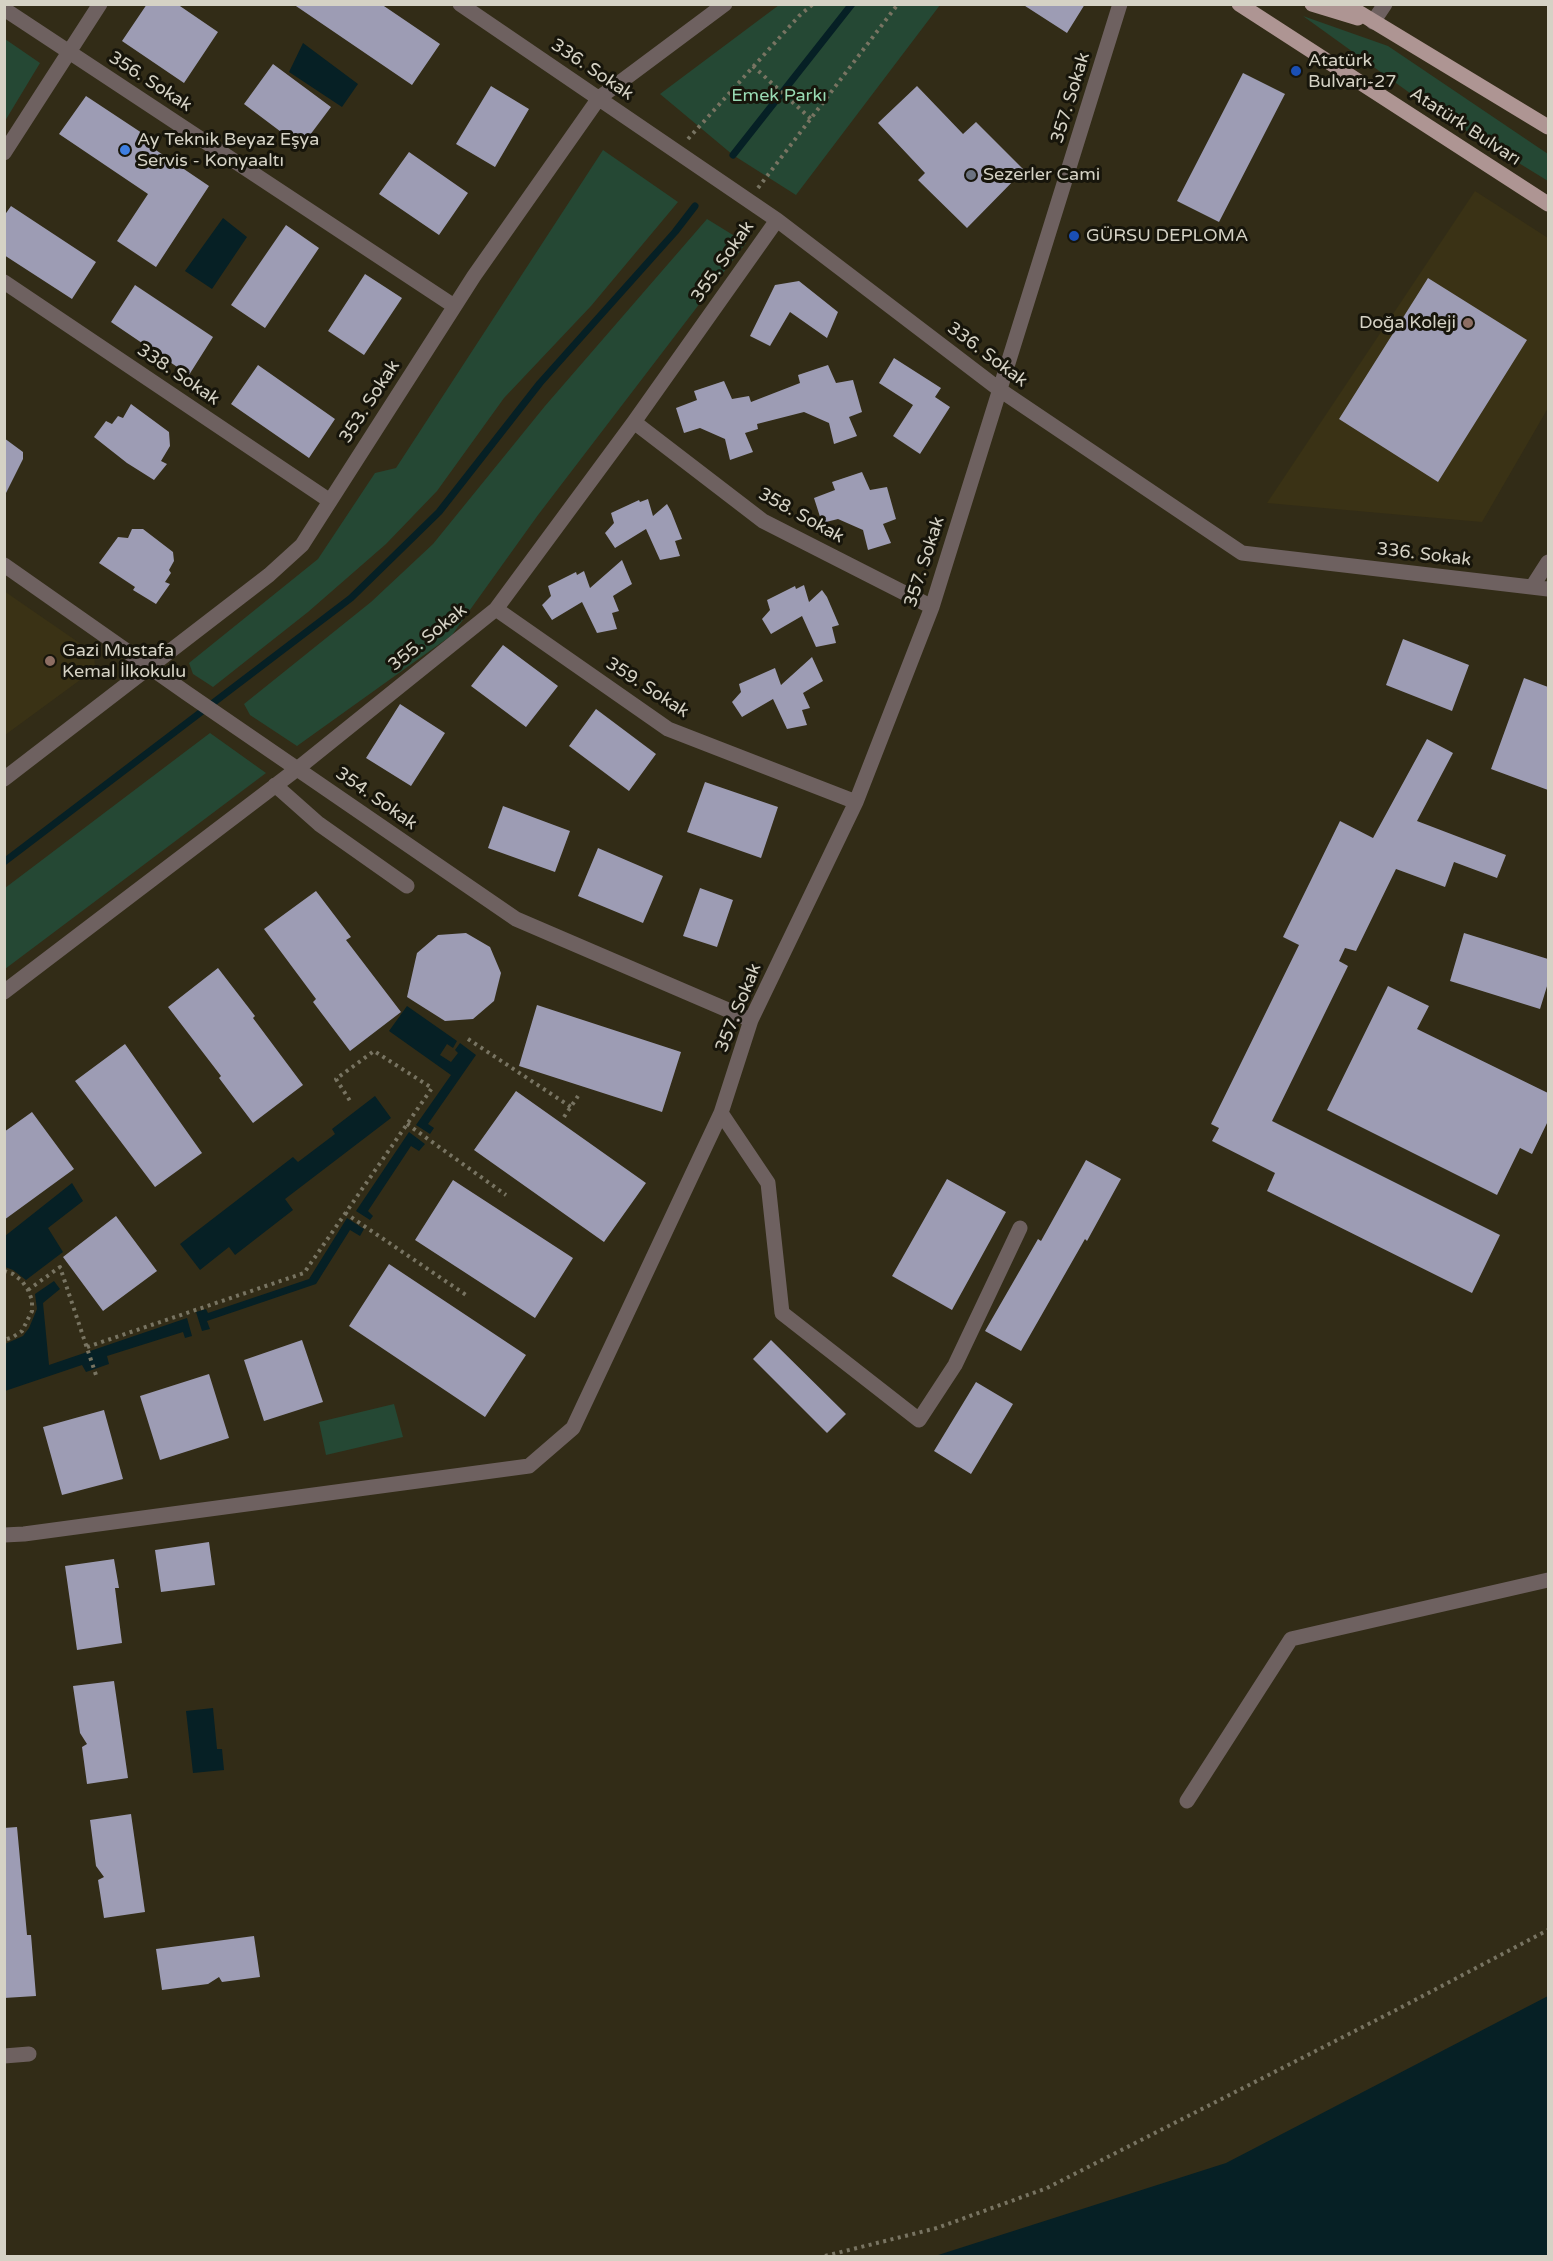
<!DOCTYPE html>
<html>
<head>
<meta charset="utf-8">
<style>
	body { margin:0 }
	#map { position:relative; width:1553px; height:2261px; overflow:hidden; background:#322c17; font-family:"Varela Round",sans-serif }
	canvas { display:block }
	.frame { position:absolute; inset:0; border:6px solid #d5d2c5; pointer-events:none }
</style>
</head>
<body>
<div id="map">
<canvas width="1553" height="2261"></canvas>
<div class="frame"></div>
</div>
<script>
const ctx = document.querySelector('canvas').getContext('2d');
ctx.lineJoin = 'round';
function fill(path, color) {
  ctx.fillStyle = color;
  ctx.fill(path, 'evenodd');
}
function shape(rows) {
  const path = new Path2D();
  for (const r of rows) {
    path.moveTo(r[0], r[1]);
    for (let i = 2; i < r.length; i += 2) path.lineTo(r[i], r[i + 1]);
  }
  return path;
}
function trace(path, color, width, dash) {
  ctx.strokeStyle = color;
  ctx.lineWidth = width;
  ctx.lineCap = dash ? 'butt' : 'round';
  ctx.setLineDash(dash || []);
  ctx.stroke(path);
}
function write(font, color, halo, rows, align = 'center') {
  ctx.font = font + ' "Varela Round",sans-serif';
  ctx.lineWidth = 6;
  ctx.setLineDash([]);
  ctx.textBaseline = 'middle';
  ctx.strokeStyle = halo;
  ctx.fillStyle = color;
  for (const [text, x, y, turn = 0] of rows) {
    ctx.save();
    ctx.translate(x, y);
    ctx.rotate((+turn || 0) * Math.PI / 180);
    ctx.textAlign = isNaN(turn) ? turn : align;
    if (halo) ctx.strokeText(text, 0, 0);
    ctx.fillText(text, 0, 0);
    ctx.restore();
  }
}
const built = shape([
	[1475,191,1548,238,1548,408,1482,522,1267,503],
	[4,591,94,653,95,669,5,735]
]);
const green = shape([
	[779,5,940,5,796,195,733,155,660,94],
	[1303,16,1388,46,1548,154,1548,181,1439,114],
	[5,39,40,63,5,121],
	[603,150,678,202,591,306,504,398,437,491,386,544,308,612,213,687,193,674,189,663,318,559,375,473,396,468],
	[707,219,746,243,538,515,452,635,297,746,250,715,244,704,371,602,433,544,545,406],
	[210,733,266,773,5,969,5,888],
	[394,1404,403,1437,326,1455,319,1422]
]);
const water = shape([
	[303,43,358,84,342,107,289,72],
	[223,218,247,237,212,289,185,271],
	[407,1006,457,1041,453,1048,447,1044,440,1055,451,1062,458,1053,455,1050,460,1043,476,1055,428,1124,434,1128,430,1134,416,1125,451,1075,389,1031],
	[375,1096,391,1118,285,1199,293,1210,235,1255,229,1247,200,1270,180,1244,293,1157,298,1162,335,1134,332,1129],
	[409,1132,425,1144,419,1151,411,1146,368,1211,373,1216,370,1220,356,1211],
	[72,1183,83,1201,48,1228,63,1252,26,1280,13,1270,5,1267,5,1236],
	[347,1218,364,1229,360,1236,350,1230,316,1284,207,1321,210,1329,202,1331,196,1312,206,1309,208,1313,309,1279],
	[54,1281,60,1289,43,1303,49,1365,187,1318,192,1336,185,1338,183,1332,107,1356,109,1364,86,1372,82,1365,5,1391,5,1344,23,1336,29,1328,37,1309,35,1294],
	[213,1708,217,1749,222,1749,224,1770,193,1773,186,1711],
	[1548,1996,1548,2256,935,2256,1226,2163]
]);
const stream = shape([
	[733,155,852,4],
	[4,862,351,598,439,512,540,383,675,232,695,206]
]);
const building = shape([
	[147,4,177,4,218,32,184,83,122,41],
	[293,4,381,4,440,44,412,85],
	[1022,4,1085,4,1067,33],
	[273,64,331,107,301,147,244,104],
	[1243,73,1285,94,1219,222,1177,201],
	[491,86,529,109,495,167,456,144],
	[917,86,963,134,976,122,1024,170,967,228,918,180,925,173,878,123],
	[86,96,148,137,144,142,209,186,156,267,117,241,148,194,59,134],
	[409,152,468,193,439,235,379,194],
	[11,206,96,262,72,299,4,255,4,216],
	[286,225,319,248,265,328,231,305],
	[365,274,402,298,364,355,328,331],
	[1428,278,1527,340,1438,482,1339,419],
	[799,281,838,312,827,338,790,312,770,346,750,336,775,285],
	[135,285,213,337,189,375,111,322],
	[894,358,941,388,935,397,950,407,920,454,893,436,913,405,879,383],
	[258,365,335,419,309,458,231,404],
	[828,365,836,383,853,380,862,412,849,417,857,436,834,444,829,423,804,412,757,424,758,429,745,433,753,452,730,460,725,439,700,428,684,433,676,408,697,400,694,391,724,381,732,399,749,396,751,402,800,383,798,375],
	[131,404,169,432,170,446,161,461,167,464,154,480,127,463,94,437,106,421,112,424,118,416,123,418],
	[4,438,23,452,23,459,4,497],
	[862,472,870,490,887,487,896,519,883,524,891,543,868,550,863,530,838,519,822,523,814,498,835,490,832,482],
	[648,499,653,516,667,504,671,511,682,539,675,541,680,556,660,560,646,529,615,548,605,533,614,523,611,513,639,500,640,502],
	[132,529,143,529,173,552,174,561,169,570,171,573,165,582,170,584,156,604,133,590,135,587,99,563,118,537,128,538],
	[622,560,632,584,613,596,619,611,612,613,617,629,597,633,582,602,552,620,542,605,551,596,548,586,576,572,577,575,584,571,590,588],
	[804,585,809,602,822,590,827,597,839,625,832,627,836,643,816,647,802,616,771,634,762,619,770,610,767,600,795,586,796,589],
	[1403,639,1469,665,1452,711,1386,685],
	[503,645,558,686,526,727,471,686],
	[812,657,823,681,803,693,810,708,802,710,807,725,787,729,773,699,742,717,732,702,741,692,739,684,775,668,781,685],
	[1524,678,1548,687,1548,790,1491,769],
	[400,704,445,733,411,786,366,758],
	[596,709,656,754,629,791,569,746],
	[1427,739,1453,753,1417,821,1506,855,1497,878,1454,862,1445,887,1396,869,1356,951,1345,948,1339,961,1348,966,1272,1121,1500,1235,1472,1293,1267,1191,1275,1173,1212,1141,1219,1128,1211,1124,1299,945,1283,937,1340,821,1373,838],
	[705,782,778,807,761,858,687,832],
	[503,806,570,831,555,872,488,848],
	[598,848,663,876,643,923,578,896],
	[700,888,733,900,717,947,683,936],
	[316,891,351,937,346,940,401,1012,350,1051,313,1002,316,999,264,929],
	[466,933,490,947,501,973,494,1001,473,1019,445,1021,407,997,417,953,438,935],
	[1464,933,1548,959,1548,983,1540,1009,1450,981],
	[218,968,255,1016,253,1018,303,1085,253,1123,219,1078,221,1076,168,1007],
	[1388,986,1429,1006,1417,1029,1548,1093,1548,1121,1532,1154,1520,1148,1497,1195,1327,1110],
	[537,1005,681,1052,662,1112,519,1066],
	[125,1044,202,1153,155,1187,75,1081],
	[516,1091,646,1183,604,1242,474,1150],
	[32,1112,74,1169,4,1220,4,1132],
	[1086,1160,1121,1179,1087,1241,1085,1239,1021,1351,985,1331,1038,1239,1041,1241],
	[947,1179,1006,1212,952,1310,892,1276],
	[453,1180,573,1258,535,1318,415,1240],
	[116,1216,157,1271,103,1311,63,1257],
	[389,1264,526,1355,485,1417,349,1326],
	[302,1340,323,1402,264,1421,244,1360],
	[771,1340,846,1414,827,1433,753,1359],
	[209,1374,229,1438,160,1460,140,1396],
	[976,1382,1013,1404,971,1474,934,1451],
	[104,1410,123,1479,62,1495,43,1427],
	[209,1542,215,1585,161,1592,155,1550],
	[114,1559,119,1588,115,1588,122,1643,77,1650,65,1566],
	[114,1681,128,1778,87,1784,82,1747,87,1744,80,1733,73,1686],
	[131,1814,145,1912,104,1918,98,1880,104,1877,96,1866,90,1820],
	[17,1827,27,1935,31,1935,36,1996,4,1998,4,1828],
	[254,1936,260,1977,222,1982,219,1977,208,1984,162,1990,156,1949]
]);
const path = shape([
	[753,66,811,119],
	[688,139,799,16,813,4],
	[758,188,898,4],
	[468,1039,571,1107],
	[564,1117,578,1096],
	[407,1124,506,1195],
	[345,1213,466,1295],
	[4,1271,13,1274,22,1281,28,1290,32,1300,32,1311,22,1331,13,1337,4,1340],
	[28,1290,60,1267,96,1375],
	[87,1347,304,1273,432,1088,374,1051,336,1079,352,1104],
	[825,2256,937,2228,1047,2188,1398,2009,1548,1930]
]);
const minor = shape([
	[460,4,777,220,1000,390,1242,553,1548,589],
	[4,9,454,306],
	[1373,22,1385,4],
	[4,153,100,4],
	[4,282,330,501],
	[634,422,763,521,932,607],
	[4,565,188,694,516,919,751,1020],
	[1532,587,1548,562],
	[496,609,668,729,856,802],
	[4,779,269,575,302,545,474,276,599,98,725,4],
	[275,785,319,824,407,886],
	[4,992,297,769,496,609,634,422,777,220],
	[721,1113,768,1183,782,1313,919,1420,955,1365,1020,1228],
	[4,1535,24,1534,529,1466,573,1428,721,1113,751,1020,856,802,932,607,1120,4],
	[1187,1801,1291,1639,1548,1580],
	[4,2056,29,2054]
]);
const major = shape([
	[1239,4,1548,204],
	[1312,4,1358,18],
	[1345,4,1548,127]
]);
const markers = [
	[1296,71,6,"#1a4fb4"],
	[125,150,6,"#3f7fe0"],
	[971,175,6,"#6b7280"],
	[1074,236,6,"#1a4fb4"],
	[1468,323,6,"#8d6e63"],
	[50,661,6,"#8d6e63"]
];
const poiNames = [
	["Atatürk",1308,61],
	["Bulvarı-27",1308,82],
	["Ay Teknik Beyaz Eşya",137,140],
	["Servis - Konyaaltı",137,161],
	["Sezerler Cami",983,175],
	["GÜRSU DEPLOMA",1086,236],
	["Doğa Koleji",1456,323,"right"],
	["Gazi Mustafa",62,651],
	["Kemal İlkokulu",62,672]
];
const streetNames = [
	["336. Sokak",592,70,34],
	["356. Sokak",150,82,33],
	["357. Sokak",1071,98,-73],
	["Atatürk Bulvarı",1465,127,33],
	["355. Sokak",723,262,-55],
	["336. Sokak",987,355,37],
	["338. Sokak",178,375,34],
	["353. Sokak",370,402,-57],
	["358. Sokak",801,516,29],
	["336. Sokak",1424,555,7],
	["357. Sokak",925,562,-72],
	["355. Sokak",428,638,-39],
	["359. Sokak",647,688,33],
	["354. Sokak",376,799,35],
	["357. Sokak",739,1008,-68]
];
const parkNames = [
	["Emek Parkı",779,96]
];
fill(built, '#3a3215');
fill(green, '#254834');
fill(water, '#062025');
trace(stream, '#062025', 7);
fill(building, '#9d9cb4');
trace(path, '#787462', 4, [3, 4.5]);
trace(minor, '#6e6160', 15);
trace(major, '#ae9593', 15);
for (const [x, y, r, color] of markers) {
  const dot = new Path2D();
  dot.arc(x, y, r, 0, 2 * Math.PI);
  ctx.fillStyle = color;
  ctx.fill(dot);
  trace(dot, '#17150b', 2);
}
write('18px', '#d5d2c5', '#17150b', poiNames, 'left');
write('18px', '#d5d2c5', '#17150b', streetNames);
write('18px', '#99dab3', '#17150b', parkNames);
</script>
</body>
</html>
